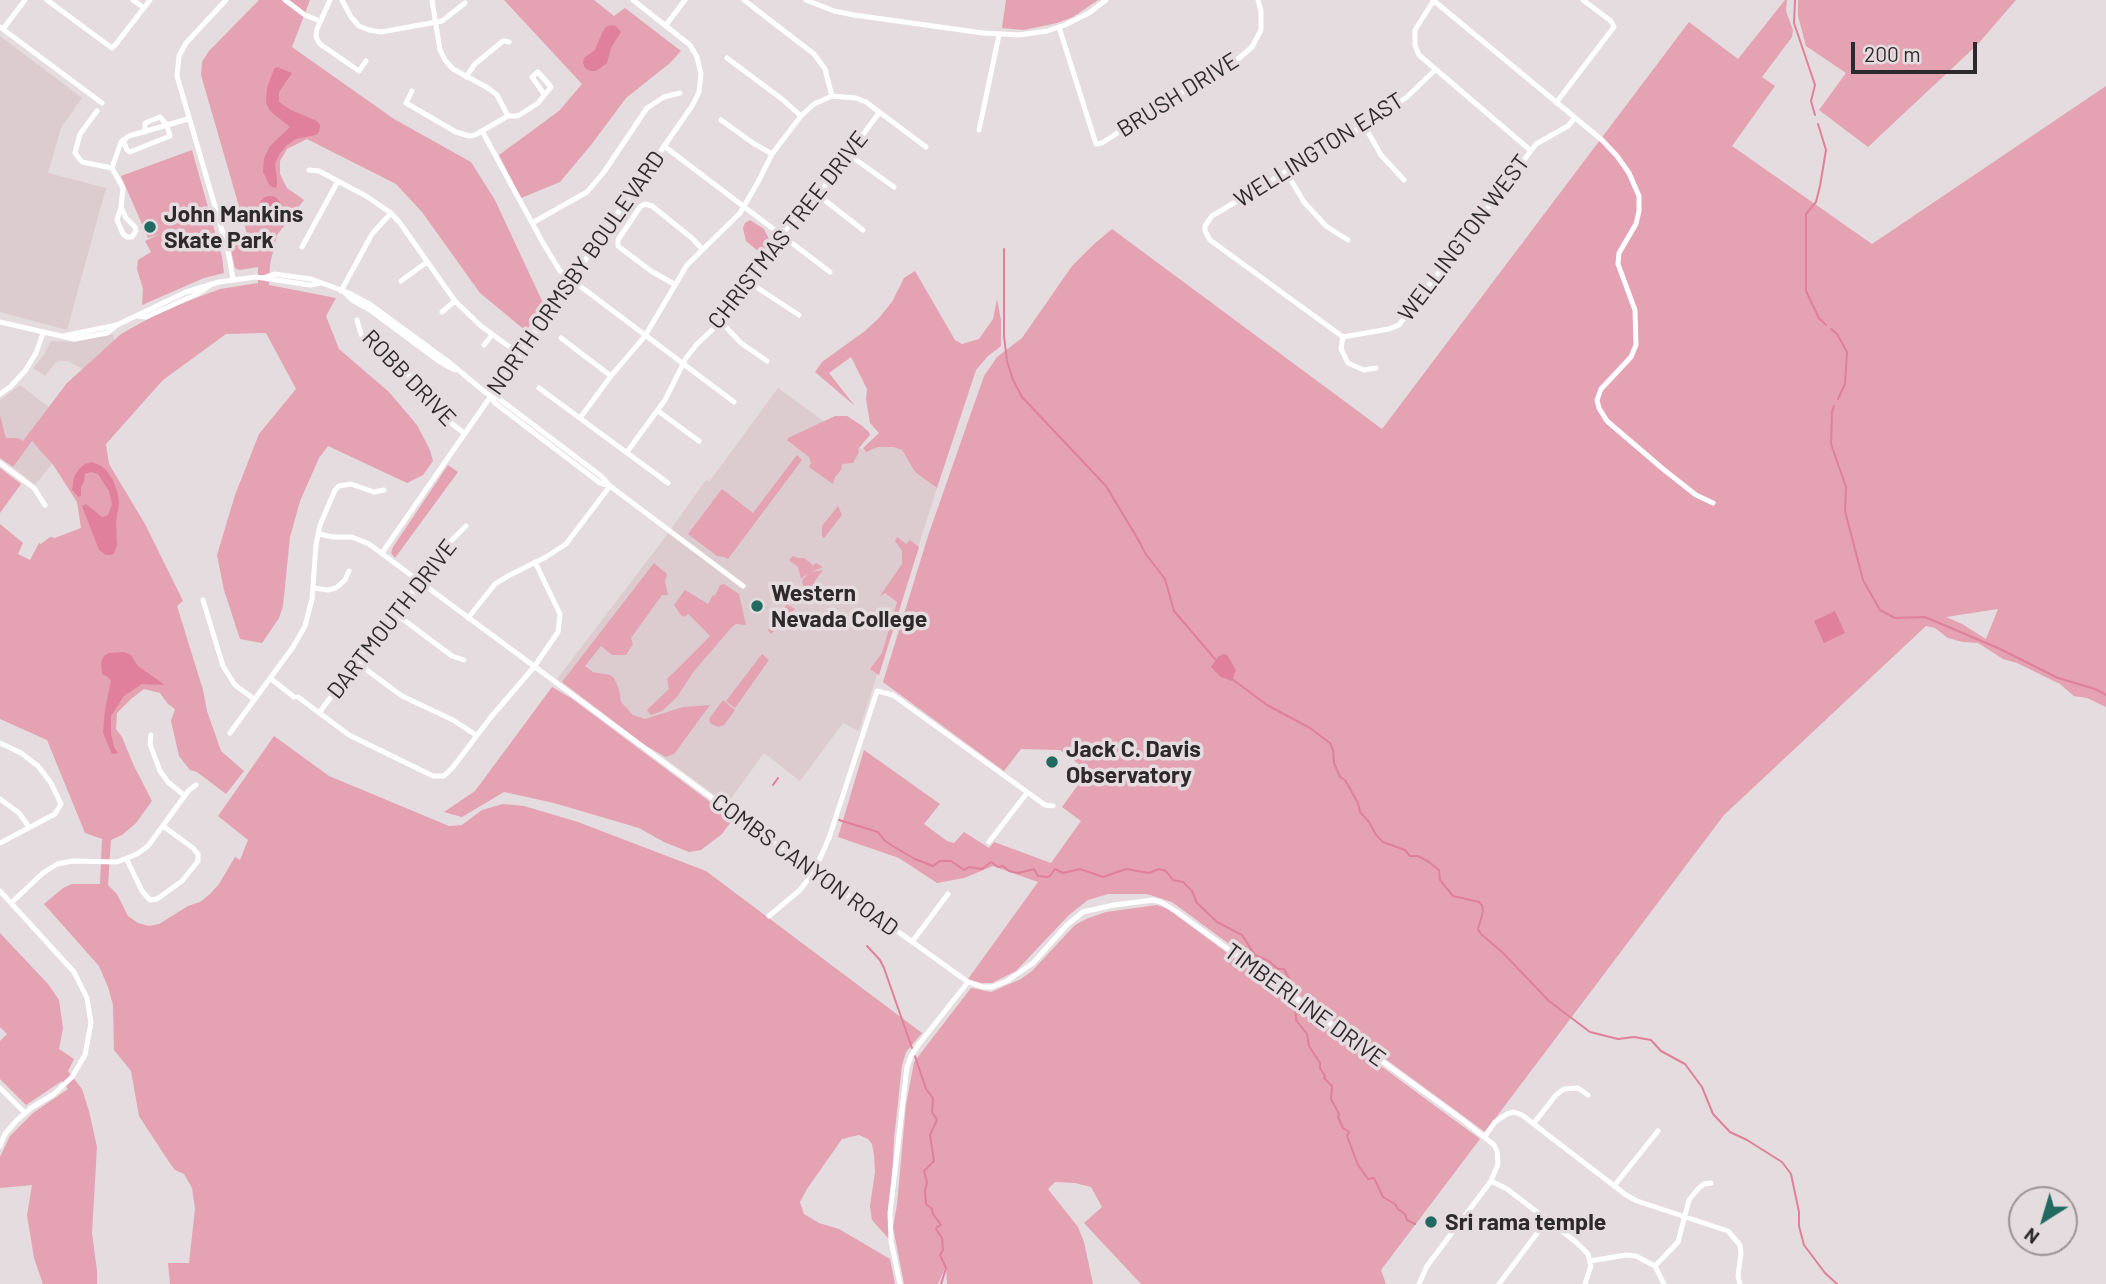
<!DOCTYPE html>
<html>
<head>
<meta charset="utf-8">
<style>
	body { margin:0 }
	#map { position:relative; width:2106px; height:1284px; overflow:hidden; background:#e4dcde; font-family:Barlow,sans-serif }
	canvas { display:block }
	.north { position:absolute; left:2008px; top:1186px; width:70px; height:70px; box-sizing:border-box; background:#e4dcde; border:2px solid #9b9596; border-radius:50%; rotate:217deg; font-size:19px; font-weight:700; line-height:28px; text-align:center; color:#2e2a2b }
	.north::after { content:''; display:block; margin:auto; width:24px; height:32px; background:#226a60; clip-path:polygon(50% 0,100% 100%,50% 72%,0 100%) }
	.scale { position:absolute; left:1851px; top:42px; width:126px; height:32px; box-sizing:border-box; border:4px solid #2e2a2b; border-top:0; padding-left:9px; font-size:21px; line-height:24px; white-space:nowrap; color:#2e2a2b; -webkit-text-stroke:5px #e4dcde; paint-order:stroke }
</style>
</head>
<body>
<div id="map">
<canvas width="2106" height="1284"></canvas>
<div class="north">N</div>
<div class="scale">200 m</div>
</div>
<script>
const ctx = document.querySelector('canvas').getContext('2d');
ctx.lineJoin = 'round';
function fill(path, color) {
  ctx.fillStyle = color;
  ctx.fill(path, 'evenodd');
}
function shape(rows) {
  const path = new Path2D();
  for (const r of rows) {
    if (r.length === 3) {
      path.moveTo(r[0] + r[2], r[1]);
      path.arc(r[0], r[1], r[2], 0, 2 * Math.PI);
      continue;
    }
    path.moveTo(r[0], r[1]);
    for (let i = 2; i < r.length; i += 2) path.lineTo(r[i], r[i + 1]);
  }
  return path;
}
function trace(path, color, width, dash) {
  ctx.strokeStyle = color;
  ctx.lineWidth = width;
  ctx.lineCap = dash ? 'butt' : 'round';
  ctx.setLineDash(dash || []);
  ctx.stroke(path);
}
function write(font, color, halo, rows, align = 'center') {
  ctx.font = font + ' Barlow,sans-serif';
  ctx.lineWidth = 7;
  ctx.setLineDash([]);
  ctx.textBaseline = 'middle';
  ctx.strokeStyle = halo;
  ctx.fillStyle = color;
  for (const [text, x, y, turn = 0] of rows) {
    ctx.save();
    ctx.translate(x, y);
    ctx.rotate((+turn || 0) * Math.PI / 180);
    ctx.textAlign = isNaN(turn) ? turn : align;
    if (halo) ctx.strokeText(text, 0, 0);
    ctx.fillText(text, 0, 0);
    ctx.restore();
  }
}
const built = shape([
	[0,36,82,98,61,128,48,173,106,188,67,330,0,312],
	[113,334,114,340,83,369,67,361,60,361,55,363,45,376,33,368,44,355,51,341,76,342],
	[20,385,50,408,23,442,18,438,6,438,0,415,0,400],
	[778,388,866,452,878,447,893,447,902,450,915,472,937,488,859,731,843,723,800,781,764,753,727,804,557,679,660,544,706,480,709,482],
	[32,440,52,464,35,485,13,467]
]);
const green = shape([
	[259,0,310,0,292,47,394,119,471,162,495,200,544,305,526,331,480,293,422,212,396,184,307,139,287,149,280,161,280,174,287,188,304,200,277,235,270,264,269,285,336,298,326,316,339,349,389,392,417,425,430,450,433,461,423,475,407,483,328,446,319,458,300,501,290,537,283,606,279,618,262,643,240,639,224,590,217,555,235,495,259,434,296,389,266,333,226,334,163,380,106,444,109,464,145,524,183,601,177,606,203,690,207,711,221,751,244,771,226,794,197,772,190,770,179,756,171,721,175,709,168,704,160,693,144,689,131,699,117,713,116,729,122,737,134,766,152,801,136,823,122,835,111,840,108,885,117,894,128,916,138,923,149,926,159,924,188,906,200,902,210,894,219,884,235,857,240,860,248,840,218,816,274,736,329,776,449,826,462,825,482,810,503,804,524,806,578,822,706,871,922,1033,906,1052,902,1065,894,1139,889,1239,872,1220,870,1206,875,1172,874,1155,872,1144,868,1139,859,1135,842,1139,807,1189,800,1202,804,1214,819,1223,839,1229,890,1259,895,1284,170,1284,168,1263,189,1263,195,1209,192,1188,184,1174,175,1170,169,1162,139,1116,131,1071,114,1050,113,1005,108,987,99,966,44,904,63,888,72,884,100,884,102,839,85,833,47,740,0,719,0,524,23,543,18,554,30,560,39,543,41,544,50,537,55,538,81,528,77,502,54,466,32,441,13,467,0,458,0,415,6,438,18,438,23,441,67,383,121,334,164,310,220,289,258,283,258,267,239,270,235,268,231,250,247,234,201,75,202,62,209,51],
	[504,0,594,0,614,16,625,8,681,51,670,63,626,98,591,145,560,182,521,198,499,155,559,111,582,84],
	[1006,0,1098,0,1073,17,1057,23,1024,30,1002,28],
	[1785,0,1787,0,1786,11,1793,30,1792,37,1762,77,1775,86,1732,146,1872,244,2106,86,2106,707,2087,698,2074,696,2060,684,2017,663,2003,659,1978,643,1963,642,1948,638,1935,628,1926,626,1724,815,1485,1132,1172,902,1147,894,1108,894,1088,900,1069,915,1016,971,992,983,981,983,968,979,1038,882,993,866,964,878,937,883,899,858,838,837,864,750,940,804,924,824,947,841,954,843,964,832,989,848,994,842,1051,863,1081,821,1062,807,1088,771,1060,750,1021,749,1004,771,883,682,929,533,984,376,997,357,1022,338,1072,266,1093,245,1112,229,1382,429,1689,22,1738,59],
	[1998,609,1986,639,1962,624,1946,617],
	[1798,0,2016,0,1977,45,1868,147,1819,110,1846,73,1806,46,1798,16],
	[192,150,222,257,224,273,204,278,142,305,143,289,137,269,138,260,151,252,145,241,160,234,148,238,121,176],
	[750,220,764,229,771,243,766,251,758,251,746,241,743,228,745,223],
	[915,271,955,340,962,344,979,339,993,319,997,299,1001,320,1001,346,988,356,976,370,937,488,915,472,902,450,893,447,878,447,866,452,863,448,879,433,870,423,866,399,867,389,851,357,829,373,855,406,815,372,822,362,865,331,879,318,892,302,904,278],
	[835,416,847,416,861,425,869,432,870,435,858,449,859,452,853,463,842,464,841,470,835,477,833,484,809,467,811,463,809,457,787,440,788,438],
	[797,455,802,460,728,559,724,557,717,556,688,534,722,489,753,513],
	[448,465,458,472,395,558,391,553,393,547],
	[0,468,21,484,0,513],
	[838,506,842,515,824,538,822,536,822,526],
	[897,537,906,544,910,540,919,547,879,675,870,669,882,653,897,602,885,593,880,596,902,564,902,551,895,541],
	[793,556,798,558,804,558,813,565,810,569,816,563,823,567,811,572,823,570,814,582,819,586,818,591,809,589,803,585,802,581,808,573,801,579,798,567,789,560],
	[654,563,667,574,665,581,668,595,662,595,631,638,633,644,626,655,612,655,601,646,585,666,593,672,610,675,614,678,619,689,621,702,633,715,645,719,683,707,710,705,674,754,666,757,646,746,562,682],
	[724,584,739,594,746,625,736,624,732,627,694,671,677,697,662,711,651,715,647,710,669,689,667,679,710,636,688,614,684,617,681,615,674,605,685,590,708,604,713,595,715,596,720,585],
	[787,604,795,609,771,634,768,630],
	[762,654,769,660,735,708,726,701],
	[552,687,571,698,733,819,722,834,701,850,689,852,664,842,639,828,554,803,504,792,462,817,444,812,475,791],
	[723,700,735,710,724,725,718,727,710,723,709,719],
	[1157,905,1168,909,1207,938,1480,1139,1381,1270,1386,1284,1141,1284,1084,1223,1102,1207,1091,1187,1075,1183,1055,1182,1048,1189,1078,1227,1084,1242,1093,1284,947,1284,946,1266,938,1284,904,1284,893,1227,897,1205,906,1105,914,1062,971,988,991,992,1021,979,1032,971,1075,925,1086,919,1106,912],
	[0,933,48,984,59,1000,63,1028,59,1049,74,1059,68,1071,82,1089,89,1111,97,1147,92,1233,97,1271,97,1284,43,1284,34,1258,27,1215,32,1185,0,1188,0,1157,10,1136,33,1113,68,1089,62,1081,26,1105,0,1079,0,1041,7,1034,0,1027]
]);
const water = shape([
	[611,25,616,26,621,32,611,48,607,63,596,71,590,71,585,68,583,63,584,58,595,50,602,33,606,27],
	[277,67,292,73,279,92,279,102,291,110,317,121,320,125,319,132,316,135,296,139,287,145,279,155,275,164,277,180,277,186,275,188,270,186,263,172,264,158,270,146,290,127,270,111,266,103,267,88,274,69],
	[270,207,11],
	[92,462,101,466,106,470,113,480,118,494,119,504,116,522,117,545,114,553,111,555,106,555,99,550,82,506,86,504,102,517,108,515,112,504,109,491,98,474,91,472,85,474,84,482,81,487,81,496,79,497,72,490,74,477,79,469,85,464],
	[1835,611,1845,633,1824,643,1814,621],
	[124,652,131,655,138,666,165,685,142,684,124,696,111,716,111,734,114,747,118,753,112,754,103,733,105,710,111,681,108,677,102,674,101,662,104,656,109,653],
	[1223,654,1227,655,1236,670,1232,681,1221,677,1211,667,1218,657]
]);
const stream = shape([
	[1795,0,1794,23,1815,85,1811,101,1815,115],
	[1818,124,1826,150,1820,186,1816,202,1806,214,1806,291,1819,318,1826,325],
	[1004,249,1004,336,1007,361,1013,380,1022,397,1106,486,1139,541,1145,553,1165,579,1174,611,1215,659],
	[1831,329,1837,334,1847,352,1845,384,1838,399],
	[1834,406,1832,412,1831,444,1846,487,1845,511,1863,580,1880,610,1895,618,1925,617,1998,648,2058,678,2095,689,2106,695],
	[1232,679,1267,705,1310,728,1330,743,1333,750,1334,763,1340,777,1345,780,1358,803,1360,812,1369,822,1376,835,1383,842,1405,850,1410,856,1418,856,1429,862,1439,870,1440,880,1453,896,1479,902,1482,905,1483,912,1478,929,1481,934,1503,953,1549,1001,1590,1032,1618,1039,1634,1037,1651,1040,1661,1051,1685,1064,1702,1087,1713,1114,1730,1132,1747,1140,1782,1162,1791,1174,1799,1212,1799,1226,1804,1245,1825,1273,1837,1284],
	[773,785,778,778],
	[839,820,878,832,885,841,896,848,915,859,933,866,940,861,951,861,964,870,969,867,982,869,991,862,998,867,1003,866,1009,871,1018,873,1034,869,1038,876,1047,877,1050,876,1055,869,1063,873,1080,869,1103,877,1126,869,1149,873,1159,869,1166,871,1173,880,1183,882,1192,891,1197,903,1217,922,1242,935,1255,955,1269,961,1278,969,1284,969,1294,988,1294,993],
	[867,946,880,960,884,968,912,1048],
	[1295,1002,1296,1020,1307,1034,1309,1046,1320,1063,1320,1068,1325,1076,1324,1078,1332,1086,1331,1099,1339,1114,1338,1117,1343,1128,1349,1132,1347,1136,1358,1165,1368,1179,1374,1178,1375,1180,1383,1197,1395,1204,1398,1209,1405,1214,1407,1220,1415,1224],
	[915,1056,926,1089,933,1098,932,1112,937,1120,930,1135,934,1161,924,1171,927,1182,925,1191,926,1204,932,1209,933,1214,941,1225,937,1227,936,1229,942,1238,943,1250,940,1255,946,1268,941,1284]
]);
const minor = shape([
	[47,0,112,48,116,44,150,0],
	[133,0,144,8],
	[226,0,186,43,179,56,177,76,228,251,233,279],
	[285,0,305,15,320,21],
	[330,0,317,29,316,37,320,44,359,71,366,61],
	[342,0,351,17,359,26,369,30,381,32,442,21,465,3],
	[432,0,440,50,445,60,453,69,488,88,497,95,508,116],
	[744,0,814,54,825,69,832,96],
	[806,0,834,11,854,15,983,33,1019,35,1047,31,1065,25,1089,13,1106,0],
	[1433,0,1602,140,1617,156,1629,173,1639,196,1639,211,1636,224,1619,253,1618,264,1635,310,1636,345,1631,357,1601,389,1597,400,1599,408,1607,421,1663,469,1696,495,1713,503],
	[1434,0,1415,30,1415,45,1419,55,1530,150],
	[666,25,685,0],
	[0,27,102,103],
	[1059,27,1096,144,1102,143,1154,109,1238,59,1252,47,1261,30,1261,11,1258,0],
	[3,29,25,0],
	[727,58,782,99,801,116],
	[466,77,475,64,503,41,509,42],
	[412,91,406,103,456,132,469,136,475,135,508,116,518,116,538,103,551,87,538,72,532,77,544,94],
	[1556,103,1614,27,1611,21,1583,0],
	[97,111,80,134,75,153,82,162,112,168],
	[721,120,753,143,772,154],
	[1364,125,1381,155,1404,180],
	[979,130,999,35],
	[482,131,543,243,560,271,734,402],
	[123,140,127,150,130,152,170,136,167,125,160,117,145,123,145,132],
	[664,146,830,272],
	[848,154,894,187],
	[309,170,319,171,366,196,391,213,400,223,455,301,481,326,511,348],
	[1286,172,1304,202,1326,226,1348,240],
	[818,195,863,230],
	[121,207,126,218,135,227,136,231,132,237,127,237,123,234,117,220,121,207,123,188,112,168,121,142,129,136,188,119],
	[532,223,587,192,604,172,647,108,664,97,680,93],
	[302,247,338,181],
	[263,278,274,274,311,279,349,293,371,305,450,363,486,393,498,398,601,476,610,486,743,586],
	[401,281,427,262],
	[750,283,799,315],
	[674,284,651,271,618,246,618,240,640,207,645,204,652,206,693,239,702,249],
	[341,291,372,234,391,213],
	[344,292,352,300,370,310,440,362,455,370],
	[442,312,455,301],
	[138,316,146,317,199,293,212,284],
	[357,320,361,334,367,343,415,380,447,420,464,433],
	[0,322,74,339,107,333,117,325],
	[721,322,741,343,767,361],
	[63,336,117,325,186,292,219,282,256,277,310,285,321,283],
	[1343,337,1210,240,1205,231,1205,226,1212,216,1364,125,1407,97,1435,70],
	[1343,337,1389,329,1399,325,1536,144,1568,126,1575,118],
	[1343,337,1341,349,1348,363,1364,370,1376,368],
	[561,338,611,376],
	[484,345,492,335],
	[539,388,668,483],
	[0,394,10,387,25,371,36,353,43,333],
	[490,396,495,403,600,483,610,486],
	[658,411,699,441],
	[580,418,611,376,645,336,687,265,740,213,758,182,772,154,801,116,814,104,832,96,856,98,866,102,926,147],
	[627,452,665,400,686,358,697,344,728,315,773,243,818,195,879,113],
	[0,463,34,488,45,505],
	[319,534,333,537,352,537,369,544,704,792,968,982,983,987,992,987,1007,981,1033,963,1067,925,1083,912,1114,905,1153,900,1161,902,1177,912,1463,1120,1494,1145,1497,1151,1498,1164,1491,1181,1427,1266,1419,1284],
	[382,553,692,106,699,92,701,74,697,57,690,45,633,0],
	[313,588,328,590,336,588,345,580,349,571],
	[203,600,223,666,235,685,254,699],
	[396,614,452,656,464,660],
	[468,618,495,584,510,575,546,557,566,544,610,486],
	[356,662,402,696,453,720,476,735],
	[270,678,294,697],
	[298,697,349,735,433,776,444,776,453,767,491,717,534,667,558,632,560,614,535,562],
	[319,713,370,644,396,614,447,545,466,526],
	[230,733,293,647,305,626,312,599,316,545,320,525,335,490,339,486,351,484,374,492,384,490],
	[151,735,150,744,160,771,168,782,185,796],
	[0,743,21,753,38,766,51,783,61,804,55,814,0,843],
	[0,799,19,813,29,827],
	[989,842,1027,793],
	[127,860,142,891,150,900,157,899,182,881,198,861,198,854,193,848,163,826],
	[0,891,74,972,87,998,91,1023,85,1055,72,1077,54,1094,31,1108,17,1120,5,1134,0,1146],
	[11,903,43,873,57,864,73,861,117,862,137,854,148,846,189,790,196,785],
	[769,916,800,890,814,872,829,838,877,691,893,695,1045,805,1053,806],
	[912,942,948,894],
	[0,1088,25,1113],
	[1534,1123,1556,1095,1564,1089,1578,1088,1588,1095],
	[1485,1136,1495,1122,1507,1114,1514,1112,1522,1115,1626,1195,1637,1201,1728,1231,1740,1245,1741,1253,1738,1276,1740,1284],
	[1491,1181,1507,1189,1576,1242,1588,1254,1591,1266,1585,1284],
	[1614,1186,1658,1131],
	[1590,1261,1626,1255,1636,1256,1655,1266,1664,1284],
	[1655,1266,1678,1242,1689,1200,1698,1189,1704,1184,1711,1183],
	[900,1284,891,1241,890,1213,907,1067,911,1056,919,1044,968,982],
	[1499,1284,1547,1220]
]);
const markers = [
	[150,227,7,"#226a60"],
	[757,606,7,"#226a60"],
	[1052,762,7,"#226a60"],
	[1431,1222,7,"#226a60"]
];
const streetNames = [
	["BRUSH DRIVE",1178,95,-32],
	["WELLINGTON EAST",1319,150,-32],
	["CHRISTMAS TREE DRIVE",788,230,-52],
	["WELLINGTON WEST",1464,238,-53],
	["NORTH ORMSBY BOULEVARD",576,273,-55],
	["ROBB DRIVE",409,378,46],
	["DARTMOUTH DRIVE",392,619,-52],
	["COMBS CANYON ROAD",805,865,36],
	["TIMBERLINE DRIVE",1305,1005,36]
];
const poiNames = [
	["John Mankins",164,214],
	["Skate Park",164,240],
	["Western",771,593],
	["Nevada College",771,619],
	["Jack C. Davis",1066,749],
	["Observatory",1066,775],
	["Sri rama temple",1445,1222]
];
fill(built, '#dccccf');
fill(green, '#e4a2b3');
fill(water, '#e0809c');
trace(stream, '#e0809c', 2);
trace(minor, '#fff', 5);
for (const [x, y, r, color] of markers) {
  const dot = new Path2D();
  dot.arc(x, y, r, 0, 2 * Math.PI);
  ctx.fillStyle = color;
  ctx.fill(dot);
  trace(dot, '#e4dcde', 2.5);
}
write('23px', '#2e2a2b', '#e4dcde', streetNames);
write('bold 23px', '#2e2a2b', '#e4dcde', poiNames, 'left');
</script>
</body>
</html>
